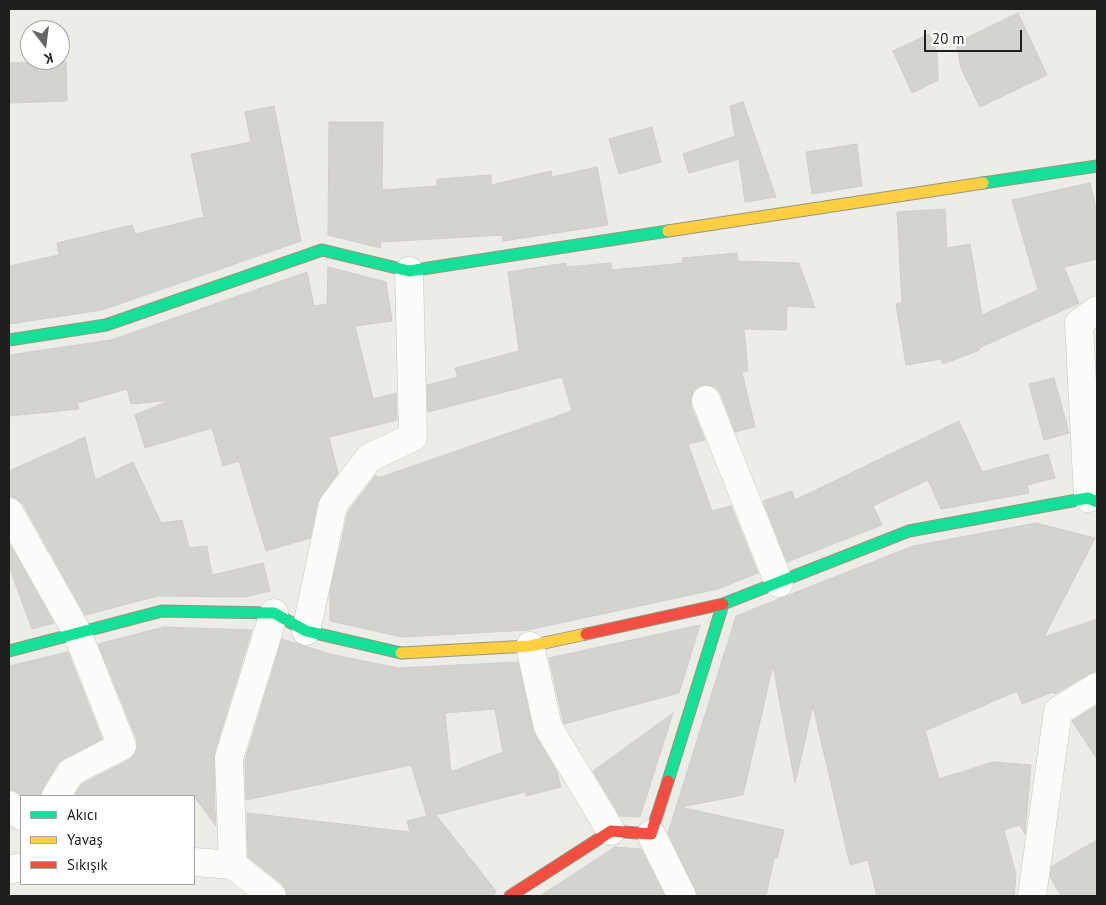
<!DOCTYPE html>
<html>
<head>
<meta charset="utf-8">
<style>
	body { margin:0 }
	#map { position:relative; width:1106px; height:905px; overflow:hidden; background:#edece7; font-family:"PT Sans",sans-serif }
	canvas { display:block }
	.frame { position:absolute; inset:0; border:10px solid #1e1e1e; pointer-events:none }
	.legend { position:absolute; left:20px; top:795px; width:175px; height:90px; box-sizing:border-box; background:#fff; border:1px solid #a5a5a5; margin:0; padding:6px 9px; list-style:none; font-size:15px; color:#1e1e1e }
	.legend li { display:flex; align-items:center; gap:10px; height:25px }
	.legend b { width:25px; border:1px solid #a5a5a5 }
	.north { position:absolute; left:20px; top:20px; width:50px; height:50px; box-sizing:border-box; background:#fff; border:1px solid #a5a5a5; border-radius:50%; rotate:165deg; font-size:14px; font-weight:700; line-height:20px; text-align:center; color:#1e1e1e }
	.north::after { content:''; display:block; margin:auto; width:18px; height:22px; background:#666664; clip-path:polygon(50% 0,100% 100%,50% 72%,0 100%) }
	.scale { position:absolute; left:924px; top:30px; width:98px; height:22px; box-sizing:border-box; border:2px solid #1e1e1e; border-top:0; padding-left:6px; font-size:15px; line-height:18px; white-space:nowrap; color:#1e1e1e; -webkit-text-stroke:4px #fff; paint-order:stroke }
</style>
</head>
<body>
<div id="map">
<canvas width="1106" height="905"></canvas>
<div class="frame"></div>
<ul class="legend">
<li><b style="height:6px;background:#16e098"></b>Akıcı</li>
<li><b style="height:6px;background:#ffcf43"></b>Yavaş</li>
<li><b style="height:6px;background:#f24e42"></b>Sıkışık</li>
</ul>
<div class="north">K</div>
<div class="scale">20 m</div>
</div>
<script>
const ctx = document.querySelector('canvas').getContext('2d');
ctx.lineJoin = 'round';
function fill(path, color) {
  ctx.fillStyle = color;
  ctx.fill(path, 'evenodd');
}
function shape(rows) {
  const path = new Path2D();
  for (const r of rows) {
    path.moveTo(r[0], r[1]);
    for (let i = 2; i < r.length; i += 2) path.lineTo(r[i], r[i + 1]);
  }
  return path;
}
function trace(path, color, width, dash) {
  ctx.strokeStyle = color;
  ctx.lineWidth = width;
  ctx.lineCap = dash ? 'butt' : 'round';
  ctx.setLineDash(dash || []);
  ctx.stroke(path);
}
const building = shape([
	[1018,13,1047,75,980,107,961,68,956,43,1018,13],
	[929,34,937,52,938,80,912,93,893,51,929,34],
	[66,62,67,101,9,103,9,63,66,62],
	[743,102,776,197,745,202,739,159,689,173,683,154,735,136,730,106,743,102],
	[274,106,301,241,102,310,9,324,9,266,59,255,57,243,132,225,135,234,204,217,191,154,251,142,245,112,274,106],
	[329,122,383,122,382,190,437,186,437,179,491,175,491,185,551,171,552,177,597,167,608,225,503,241,502,235,380,242,381,248,328,235,329,122],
	[652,127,661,162,619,174,609,139,652,127],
	[857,144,862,186,812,194,806,152,857,144],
	[1090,183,1097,213,1097,259,1064,267,1079,303,979,348,980,350,943,364,941,359,906,365,896,304,902,303,897,212,945,209,947,248,970,244,982,315,1038,290,1012,200,1090,183],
	[737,253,738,261,799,263,815,308,787,306,786,330,744,329,748,371,742,372,755,427,735,432,721,394,715,387,708,385,701,385,694,390,691,397,691,406,705,440,688,444,712,511,731,506,758,573,718,589,528,630,402,637,330,621,330,592,348,512,376,475,378,478,572,411,562,377,428,412,427,385,458,377,455,368,519,351,508,272,566,263,566,267,611,263,612,270,683,263,682,258,737,253],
	[328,267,386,282,392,321,355,326,373,399,396,393,397,420,329,437,338,473,318,501,310,538,266,551,239,461,223,466,212,428,145,448,135,415,171,400,131,404,127,389,77,403,79,409,9,416,9,355,111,340,307,272,314,306,327,304,328,267],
	[1054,378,1069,433,1044,440,1029,384,1054,378],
	[959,421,982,472,1048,454,1055,478,1027,485,1029,493,941,509,928,480,873,506,882,525,787,562,763,501,792,491,795,500,959,421],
	[85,437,95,480,133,462,161,523,182,520,189,548,207,546,212,575,263,563,270,591,245,597,158,596,85,615,23,504,16,498,9,496,9,471,85,437],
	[1036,523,1095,538,1044,637,1097,619,1097,671,1089,674,1055,694,1053,692,1022,704,1017,691,925,731,939,779,993,762,1031,765,1025,834,1020,825,1004,830,1016,875,1014,896,877,896,868,860,850,865,813,706,795,783,773,665,743,795,680,807,784,830,777,858,774,858,766,896,698,896,668,833,736,616,913,546,1036,523],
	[9,543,54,623,32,629,9,566,9,543],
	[700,625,679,693,564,724,549,658,700,625],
	[164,627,252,630,214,754,215,807,210,808,215,809,216,826,194,796,74,796,82,784,129,760,137,748,137,740,98,644,164,627],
	[282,639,330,654,398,668,518,662,533,731,557,772,561,787,526,796,525,792,436,815,496,891,494,896,287,896,282,884,248,857,247,813,410,832,407,821,427,816,411,765,246,800,245,760,282,639],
	[495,709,503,752,451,772,445,713,495,709],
	[68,652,102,739,58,763,43,788,40,796,23,796,9,790,9,666,68,652],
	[1097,705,1097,759,1072,721,1097,705],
	[673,713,640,817,620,816,593,771,673,713],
	[1097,840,1097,896,1061,896,1050,877,1052,866,1097,840],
	[615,847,641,849,665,896,540,896,615,847]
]);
const street = shape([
	[706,400,779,583],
	[1088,498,1079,323,1097,310],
	[9,512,77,632,122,746,71,772,56,796],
	[306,631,333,505,369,458,413,437,409,271],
	[530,646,548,727,611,831],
	[9,805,21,816],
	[651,834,682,896],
	[194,862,233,865,272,896],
	[233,865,229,758,274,613],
	[9,870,21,867],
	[1032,896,1058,711,1097,687]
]);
const fast = shape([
	[983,183,1097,166],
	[9,340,106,325,322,250,409,271,668,231],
	[9,651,162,611,274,613,306,631,401,653],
	[668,781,723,604,909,531,1088,498,1097,502]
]);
const slow = shape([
	[668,231,983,183],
	[401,653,530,646,586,634]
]);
const jam = shape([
	[586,634,723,604],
	[510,896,611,831,651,834,668,781]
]);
fill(building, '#d5d3cf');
trace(building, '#d0cdc8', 1);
trace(street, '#c5c5c3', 29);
trace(fast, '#93977e', 13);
trace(slow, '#93977e', 13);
trace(jam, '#93977e', 13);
trace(street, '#fcfcfb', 28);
trace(fast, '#16e098', 11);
trace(slow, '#ffcf43', 11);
trace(jam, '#f24e42', 11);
</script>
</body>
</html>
